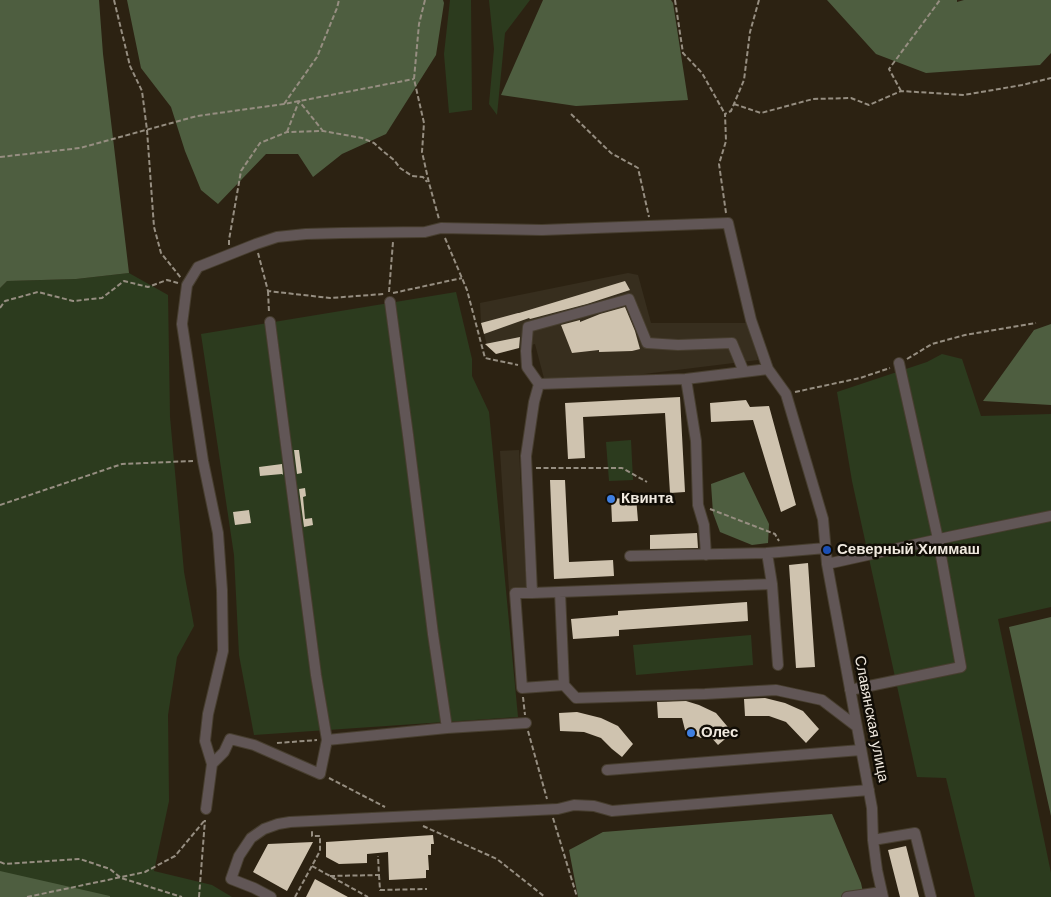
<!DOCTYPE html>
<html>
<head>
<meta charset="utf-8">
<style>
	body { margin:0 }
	canvas { display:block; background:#2c2212 }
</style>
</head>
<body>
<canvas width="1051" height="897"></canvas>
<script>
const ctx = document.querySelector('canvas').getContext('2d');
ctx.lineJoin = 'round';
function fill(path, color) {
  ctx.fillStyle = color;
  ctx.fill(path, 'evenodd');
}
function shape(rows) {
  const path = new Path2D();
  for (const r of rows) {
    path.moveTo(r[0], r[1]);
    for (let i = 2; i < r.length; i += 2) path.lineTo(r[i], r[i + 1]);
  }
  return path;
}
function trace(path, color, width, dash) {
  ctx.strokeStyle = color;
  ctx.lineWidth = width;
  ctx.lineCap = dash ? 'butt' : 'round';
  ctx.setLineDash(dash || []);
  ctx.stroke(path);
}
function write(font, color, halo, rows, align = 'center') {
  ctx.font = font + ' Arial,sans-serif';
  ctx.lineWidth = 5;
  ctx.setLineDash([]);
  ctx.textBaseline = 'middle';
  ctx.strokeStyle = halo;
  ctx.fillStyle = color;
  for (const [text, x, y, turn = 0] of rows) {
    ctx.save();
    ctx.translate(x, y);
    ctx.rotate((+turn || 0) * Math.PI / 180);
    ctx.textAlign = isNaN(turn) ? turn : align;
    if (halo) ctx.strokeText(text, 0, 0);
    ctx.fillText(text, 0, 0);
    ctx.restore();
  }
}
const industrial = shape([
	[628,273,638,275,651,323,748,323,758,360,546,386,535,344,496,354,487,345,481,323,480,303],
	[519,450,526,588,509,590,500,451]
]);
const green = shape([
	[450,0,471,0,472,110,449,113,444,54],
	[489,0,530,0,505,33,497,115,489,104,494,49],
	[129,273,168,295,170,417,184,572,194,626,177,657,168,715,169,801,154,871,212,885,232,897,0,897,0,288,7,281,76,279],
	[456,292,472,359,472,376,489,412,518,717,254,735,239,655,234,555,201,334],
	[942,354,962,359,981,416,1051,414,1051,607,998,619,1051,873,1051,897,975,897,946,778,917,777,852,481,837,392,927,362],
	[631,440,633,480,609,481,606,442],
	[751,635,753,665,636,675,633,645]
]);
const forest = shape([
	[0,0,99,0,103,54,129,273,76,279,7,281,0,288],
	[127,0,443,0,444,3,436,55,386,134,342,154,313,177,298,154,266,154,218,204,201,190,185,151,171,107,141,68],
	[543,0,671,0,673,3,688,100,576,106,501,95],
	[827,0,957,0,957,2,964,0,1051,0,1051,53,1040,65,926,73,876,54],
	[1051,324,1051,405,983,401,1034,330],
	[744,472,769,524,768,543,752,545,720,532,713,513,711,484],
	[1051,617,1051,816,1009,627],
	[832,814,861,883,864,897,578,897,569,850,603,832],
	[0,871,110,896,110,897,0,897]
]);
const building = shape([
	[625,281,630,290,587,304,530,319,529,318,484,334,481,323,518,313,519,313],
	[625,307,635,331,640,349,632,351,599,352,599,350,572,353,561,325,580,320,580,322,600,314],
	[520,337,519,348,496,354,485,344],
	[680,397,685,492,670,493,665,413,583,417,585,458,568,459,565,403],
	[746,400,750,407,769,406,796,505,781,512,753,420,711,422,710,403],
	[294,450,299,450,302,473,297,474],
	[282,464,283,475,282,474,260,476,259,467],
	[550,480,565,480,569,562,613,560,614,576,554,579],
	[305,488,306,496,303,497,305,519,312,518,313,525,304,527,299,489],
	[636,497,638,521,612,522,611,499],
	[249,510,251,523,235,525,233,512],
	[697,533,698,548,650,549,650,535],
	[808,563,815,667,796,668,789,565],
	[747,602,748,621,619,630,619,636,573,639,571,619,618,615,618,611],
	[765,698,785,703,803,711,819,729,806,743,786,722,769,716,745,716,744,699],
	[686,701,699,705,716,713,727,726,731,734,718,745,710,736,701,738,685,730,682,718,658,718,657,702],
	[577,712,601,718,618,726,633,744,622,757,612,749,601,738,584,732,560,731,559,713],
	[433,835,434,844,431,844,431,855,428,855,429,870,426,870,426,878,389,880,388,852,367,854,367,863,339,864,326,857,326,842],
	[313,842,287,891,253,872,268,844],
	[906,846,919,897,900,897,888,850],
	[315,879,348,897,306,897]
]);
const path = shape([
	[114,0,130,66,142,91,147,130,154,227,161,253,181,278],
	[425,0,419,24,414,79,424,123,422,152,429,183,439,219],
	[675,0,683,53,702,73,725,114],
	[901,91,889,69,940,0],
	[284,104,317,57,337,8,339,0],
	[734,104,761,113,813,99,851,98,869,105,901,91,964,95,1022,85,1051,78],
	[571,114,611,153,638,168,649,217],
	[287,132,299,101,323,131],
	[0,157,80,148,197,116,284,104,414,79],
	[726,213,719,164,726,141,725,114,731,111,744,80,750,32,759,0],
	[445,238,467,290,485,358,518,365],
	[229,245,229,240,241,171,260,143,287,132,323,131,362,138,374,143,384,152,394,160,400,168,412,176,423,177,427,182],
	[258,253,268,291,330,298,384,294],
	[268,291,269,312],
	[389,292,393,242],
	[393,293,462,278],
	[0,308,5,301,38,292,73,301,102,298,124,281,148,287,167,280,178,283],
	[907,359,932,344,965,335,1036,323],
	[795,392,860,378,890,368],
	[536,468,622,468,647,482],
	[0,505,122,464,193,461],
	[710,509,775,534,779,541],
	[523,697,525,715],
	[528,731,547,799],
	[277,743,317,740],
	[329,778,385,807],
	[553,818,577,897],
	[423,826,497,859,545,897],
	[0,862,5,864,80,859,110,869,121,878,182,897],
	[312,866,368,897],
	[379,875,380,890,427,889],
	[330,876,379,875,378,856],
	[27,897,145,872,175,856,205,820],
	[199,897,205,820],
	[295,897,320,851,320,836,312,836,312,831]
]);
const minor = shape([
	[390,302,408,435,433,634,447,728],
	[768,369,686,379,539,384,534,402,526,456,532,593,772,584],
	[686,379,696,441,698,505,704,525,706,555],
	[539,384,527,367,526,351,528,327,629,299,647,343,678,345,732,343,744,372],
	[630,556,767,553],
	[827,564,953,536,1051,516],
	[532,593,515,593,522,688,564,685,560,592],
	[778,665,772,584,767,553,826,548],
	[564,685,576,698,705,694,776,690,822,700,856,726],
	[850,690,961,667,938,539,899,363],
	[327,740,447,728,526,723],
	[212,764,224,752,230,739,254,745,320,774,327,740,316,675,270,322],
	[607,770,861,750],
	[206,809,212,764,205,741,208,714,223,651,222,590,218,533,203,461,182,324,187,285,198,267,256,244,277,237,306,234,342,233,425,232,441,228,542,230,728,223,751,320,768,369,786,394,823,519,827,564,872,808,873,840,877,870,883,897],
	[873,840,915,833,931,897],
	[271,897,254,888,231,879,239,856,251,838,264,829,278,824,290,822,558,809,574,805,594,806,612,811,869,790],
	[847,897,882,892]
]);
const markers = [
	[611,499,5,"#3f7fe0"],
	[827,550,5,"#1a4fb4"],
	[691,733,5,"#3f7fe0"]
];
const poiNames = [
	["Квинта",621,499],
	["Северный Химмаш",837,550],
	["Олес",701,733]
];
const streetNames = [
	["Славянская улица",871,719,79]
];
fill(industrial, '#372e1e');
fill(green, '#2c3b1e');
fill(forest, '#4e5e40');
fill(building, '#cfc3af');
trace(minor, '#473e2f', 12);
trace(path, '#968e81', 2, [5, 2.5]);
trace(minor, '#615656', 10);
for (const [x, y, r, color] of markers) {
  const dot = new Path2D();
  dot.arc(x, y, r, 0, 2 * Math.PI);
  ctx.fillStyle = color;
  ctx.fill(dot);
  trace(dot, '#110d06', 2);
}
write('bold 15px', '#f0e9df', '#110d06', poiNames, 'left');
write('15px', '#f0e9df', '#110d06', streetNames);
</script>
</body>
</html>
